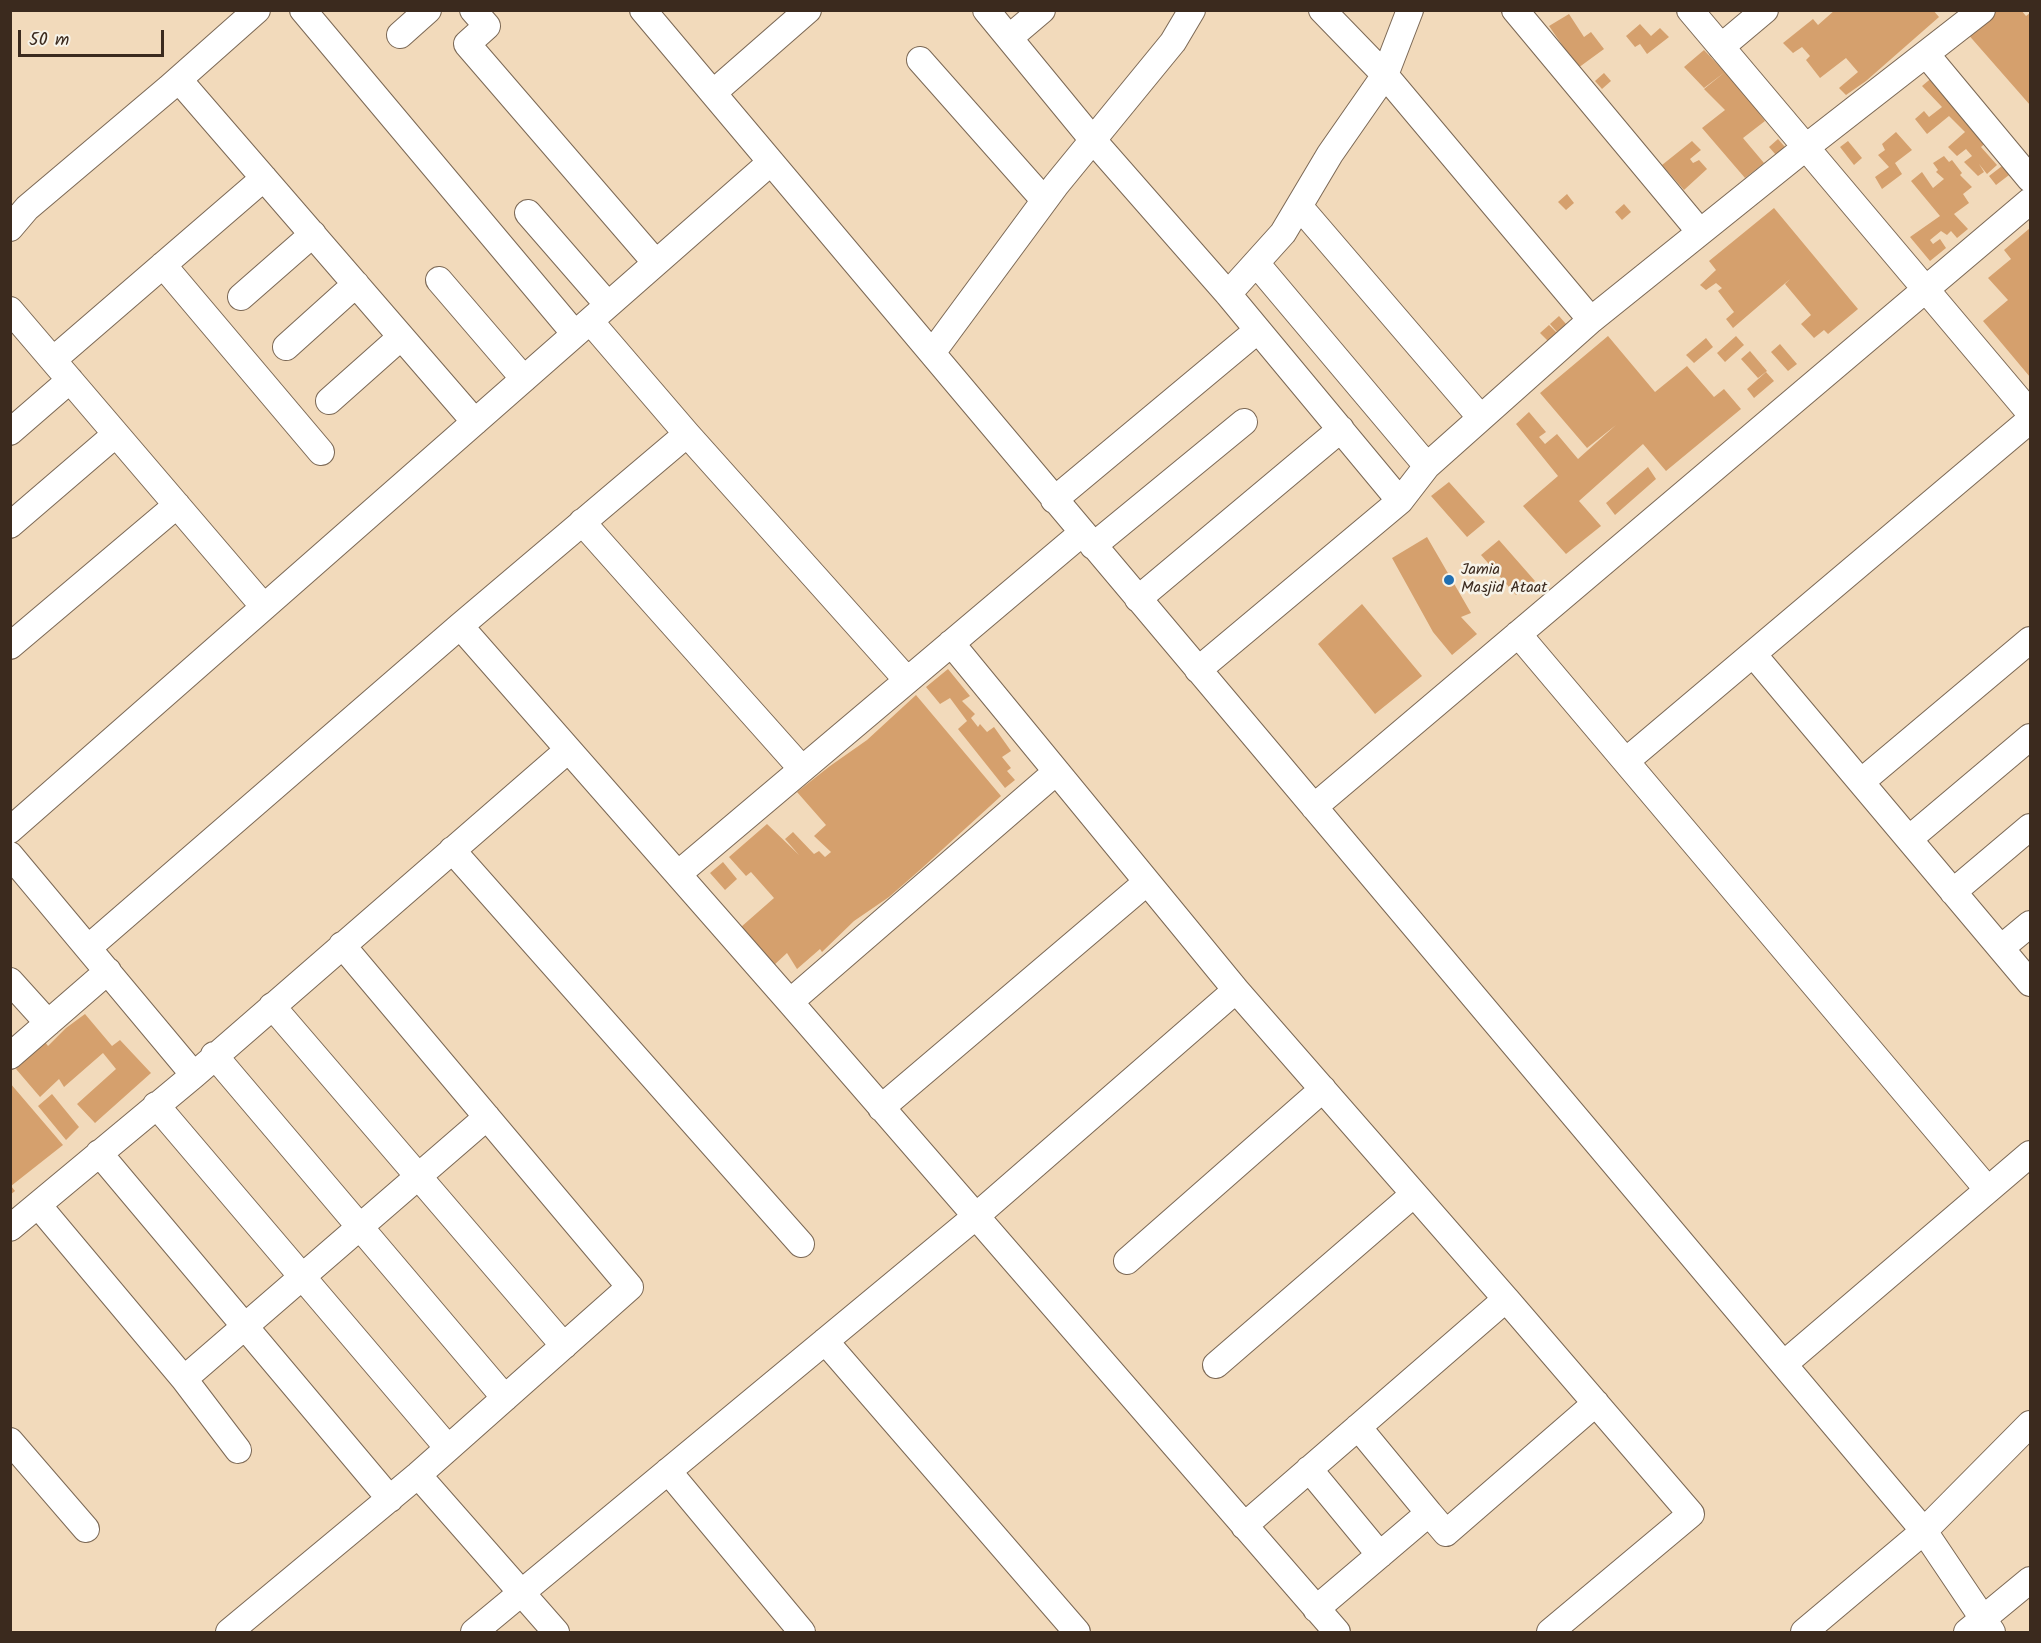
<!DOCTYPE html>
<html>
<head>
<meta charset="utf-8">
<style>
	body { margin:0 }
	#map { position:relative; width:2041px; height:1643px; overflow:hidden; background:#f2dabb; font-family:Kalam,sans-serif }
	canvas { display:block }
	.frame { position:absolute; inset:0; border:12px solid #3b2a1e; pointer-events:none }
	.scale { position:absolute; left:18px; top:30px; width:146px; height:27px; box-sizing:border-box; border:3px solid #3b2a1e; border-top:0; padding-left:8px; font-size:18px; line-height:21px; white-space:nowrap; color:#3b2a1e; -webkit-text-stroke:4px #f7f3e8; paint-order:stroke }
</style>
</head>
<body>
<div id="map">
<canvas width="2041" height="1643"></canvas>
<div class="frame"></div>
<div class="scale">50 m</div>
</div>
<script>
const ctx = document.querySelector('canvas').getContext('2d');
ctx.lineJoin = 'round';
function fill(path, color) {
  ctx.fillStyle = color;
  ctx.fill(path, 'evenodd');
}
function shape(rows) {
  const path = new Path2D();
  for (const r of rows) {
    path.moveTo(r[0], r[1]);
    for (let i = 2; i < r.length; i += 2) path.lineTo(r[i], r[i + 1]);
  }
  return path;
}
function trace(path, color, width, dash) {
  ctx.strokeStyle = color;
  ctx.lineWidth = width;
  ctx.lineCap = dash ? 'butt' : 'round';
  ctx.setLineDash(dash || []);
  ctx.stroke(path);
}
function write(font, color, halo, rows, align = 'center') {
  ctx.font = font + ' Kalam,sans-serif';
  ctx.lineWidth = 5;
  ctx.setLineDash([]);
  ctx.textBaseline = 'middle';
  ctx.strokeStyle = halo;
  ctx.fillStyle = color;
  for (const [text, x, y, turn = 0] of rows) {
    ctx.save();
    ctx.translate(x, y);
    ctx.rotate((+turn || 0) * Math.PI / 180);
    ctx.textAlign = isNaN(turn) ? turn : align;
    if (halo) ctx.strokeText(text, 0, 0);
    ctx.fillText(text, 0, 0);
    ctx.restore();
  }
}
const building = shape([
	[1835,10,1933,10,1939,17,1866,81,1846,95,1839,88,1858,72,1846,58,1820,78,1806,60,1810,56,1802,47,1793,53,1783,43,1813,19,1818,25],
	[1993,10,2021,10,2026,16,2030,13,2030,105,1966,32],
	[1569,14,1584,37,1591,32,1604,49,1578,68,1549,26],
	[1640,24,1651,36,1660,28,1669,37,1647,54,1640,44,1635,47,1626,36],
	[1704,50,1725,72,1704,88,1684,67],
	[1725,72,1745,94,1765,121,1743,138,1764,163,1745,178,1702,128,1725,110,1704,89],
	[1604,73,1611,81,1602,89,1595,81],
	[1934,76,1989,140,1981,147,1997,165,1987,174,1979,164,1984,172,1978,176,1964,162,1972,156,1966,149,1957,156,1948,147,1965,132,1949,116,1927,134,1915,119,1924,111,1929,117,1942,107,1922,86],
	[1896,132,1912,150,1895,163,1902,174,1882,189,1875,177,1889,167,1878,155,1885,150,1882,144],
	[1778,139,1785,147,1776,155,1769,147],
	[1692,141,1701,150,1690,159,1693,163,1699,160,1707,169,1684,190,1662,165],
	[1848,141,1862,158,1854,165,1840,147],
	[1944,156,1949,162,1952,160,1962,173,1960,175,1972,187,1963,194,1969,203,1954,214,1968,229,1957,238,1951,231,1947,235,1941,231,1930,240,1933,244,1940,239,1946,248,1930,261,1910,237,1940,216,1911,181,1922,172,1933,188,1944,179,1936,172,1938,170,1933,163],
	[2006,163,2013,172,1996,185,1989,176],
	[1567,194,1574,203,1566,210,1558,202],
	[1624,204,1631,212,1622,220,1615,212],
	[1774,208,1858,309,1828,334,1824,330,1814,338,1801,324,1811,315,1785,284,1790,279,1733,328,1726,319,1734,312,1718,291,1722,288,1716,283,1706,290,1700,285,1716,270,1709,261],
	[2030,228,2030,280,2029,282,2030,284,2030,377,1983,321,2008,300,1988,278,2011,259,2004,250],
	[1559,316,1566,324,1557,332,1550,324],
	[1549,325,1557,333,1548,341,1540,333],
	[1608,336,1655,392,1687,366,1714,397,1724,389,1741,409,1666,471,1643,444,1579,501,1601,526,1566,554,1523,506,1558,476,1516,424,1529,412,1546,432,1539,437,1545,444,1557,434,1578,459,1616,425,1587,448,1540,393],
	[1736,336,1744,345,1725,362,1717,353],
	[1706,338,1713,347,1694,363,1686,355],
	[1780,344,1797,364,1788,371,1771,352],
	[1750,351,1767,371,1758,378,1741,359],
	[1766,372,1774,381,1754,398,1747,389],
	[1648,467,1656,479,1615,515,1606,503],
	[1449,482,1485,522,1467,537,1431,496],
	[1427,537,1471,613,1461,617,1477,634,1452,655,1433,632,1392,558],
	[1499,540,1535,581,1516,595,1481,555],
	[1362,604,1422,676,1375,714,1318,644],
	[948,669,970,696,962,701,975,714,971,718,978,727,980,724,987,732,994,727,1011,751,1002,757,1011,768,1007,771,1015,780,1005,788,958,729,967,721,950,698,940,704,926,687],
	[916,695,1001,796,921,869,889,897,854,921,822,952,820,949,797,969,787,953,773,966,741,927,774,898,751,872,746,876,729,857,767,824,799,855,785,839,793,832,814,854,819,851,825,857,831,852,814,836,826,825,797,792,830,766,867,740],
	[723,862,737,879,725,890,710,873],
	[85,1014,112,1046,120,1040,151,1073,95,1123,77,1104,116,1069,103,1053,64,1087,59,1079,40,1097,16,1069,45,1042,48,1046,66,1028],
	[10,1083,63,1145,11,1186,15,1191,10,1195],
	[52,1094,79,1127,66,1140,38,1106]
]);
const minor = shape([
	[303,10,575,334],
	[473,10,487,26,467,44,656,263],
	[643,10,1924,1531,1992,1632],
	[986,10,1092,139,1228,294,1400,501],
	[1322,10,1385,75,1591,320],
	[1515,10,1700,232],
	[1690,10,2030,413],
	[400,35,428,10],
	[1009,38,1042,10],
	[1721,47,1765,10],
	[1926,54,2030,179],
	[920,60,1044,200],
	[179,80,475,422],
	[713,93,808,10],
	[1299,206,1481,418],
	[528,213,608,305],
	[10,228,27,208,169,88,257,10],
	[1256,263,1427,466],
	[163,265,321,452],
	[439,280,524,379],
	[1228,294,1283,233,1330,154,1385,75,1410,10],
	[241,297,313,234],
	[10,310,264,607],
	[590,321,687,434,907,680],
	[286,347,356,284],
	[932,353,1056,185,1173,42,1192,10],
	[53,360,264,178],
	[329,401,401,337],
	[10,432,70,380],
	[1054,500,1258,330],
	[582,522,802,769],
	[10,525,116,434],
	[1093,546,1244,422],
	[1138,599,1341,429],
	[460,626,790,1002,1337,1632],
	[1518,634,1988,1190],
	[951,643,1236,990,1506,1299,1244,1526],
	[10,646,177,505],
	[1753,654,2030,983],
	[1198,670,1400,501,1427,466,1591,320,1805,148,1982,10],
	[1626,761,2030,420],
	[1861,782,2030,640],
	[1314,807,2030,201],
	[10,830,771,162],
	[1909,839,2030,737],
	[452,850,801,1244],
	[10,855,194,1075],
	[678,874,1082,533],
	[1953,892,2030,827],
	[88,948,460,626,687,434],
	[2001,948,2030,924],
	[10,981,48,1023],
	[790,1002,1056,772],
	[272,1006,564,1346],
	[214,1055,505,1398],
	[10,1056,108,971],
	[156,1105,448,1448],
	[881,1108,1147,882],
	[99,1153,390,1499],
	[38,1205,184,1379,238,1450],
	[10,1228,194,1075,568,750],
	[1127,1261,1323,1089],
	[1506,1299,1691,1514,1550,1632],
	[825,1341,1077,1632],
	[1784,1364,2030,1154],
	[1216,1365,1414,1194],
	[184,1379,487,1117],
	[1358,1427,1429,1513],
	[10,1441,86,1529],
	[1309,1469,1380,1555],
	[668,1471,802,1632],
	[418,1475,556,1632],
	[1316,1609,1429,1513,1446,1533,1596,1403],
	[229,1632,418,1475,630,1287,342,945],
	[474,1632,975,1217,1236,990],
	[1804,1632,1924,1531,2030,1424],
	[1967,1632,2030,1580]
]);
const markers = [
	[1449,580,6,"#1f6fb2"]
];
const poiNames = [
	["Jamia",1461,571],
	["Masjid Ataat",1461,589]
];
fill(building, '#d5a06d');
trace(minor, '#7b6855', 28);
trace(minor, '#fff', 26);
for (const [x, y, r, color] of markers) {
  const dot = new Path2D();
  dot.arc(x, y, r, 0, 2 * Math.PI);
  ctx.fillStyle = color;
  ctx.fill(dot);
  trace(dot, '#f7f3e8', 2);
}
write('16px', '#3b2a1e', '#f7f3e8', poiNames, 'left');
</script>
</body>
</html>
